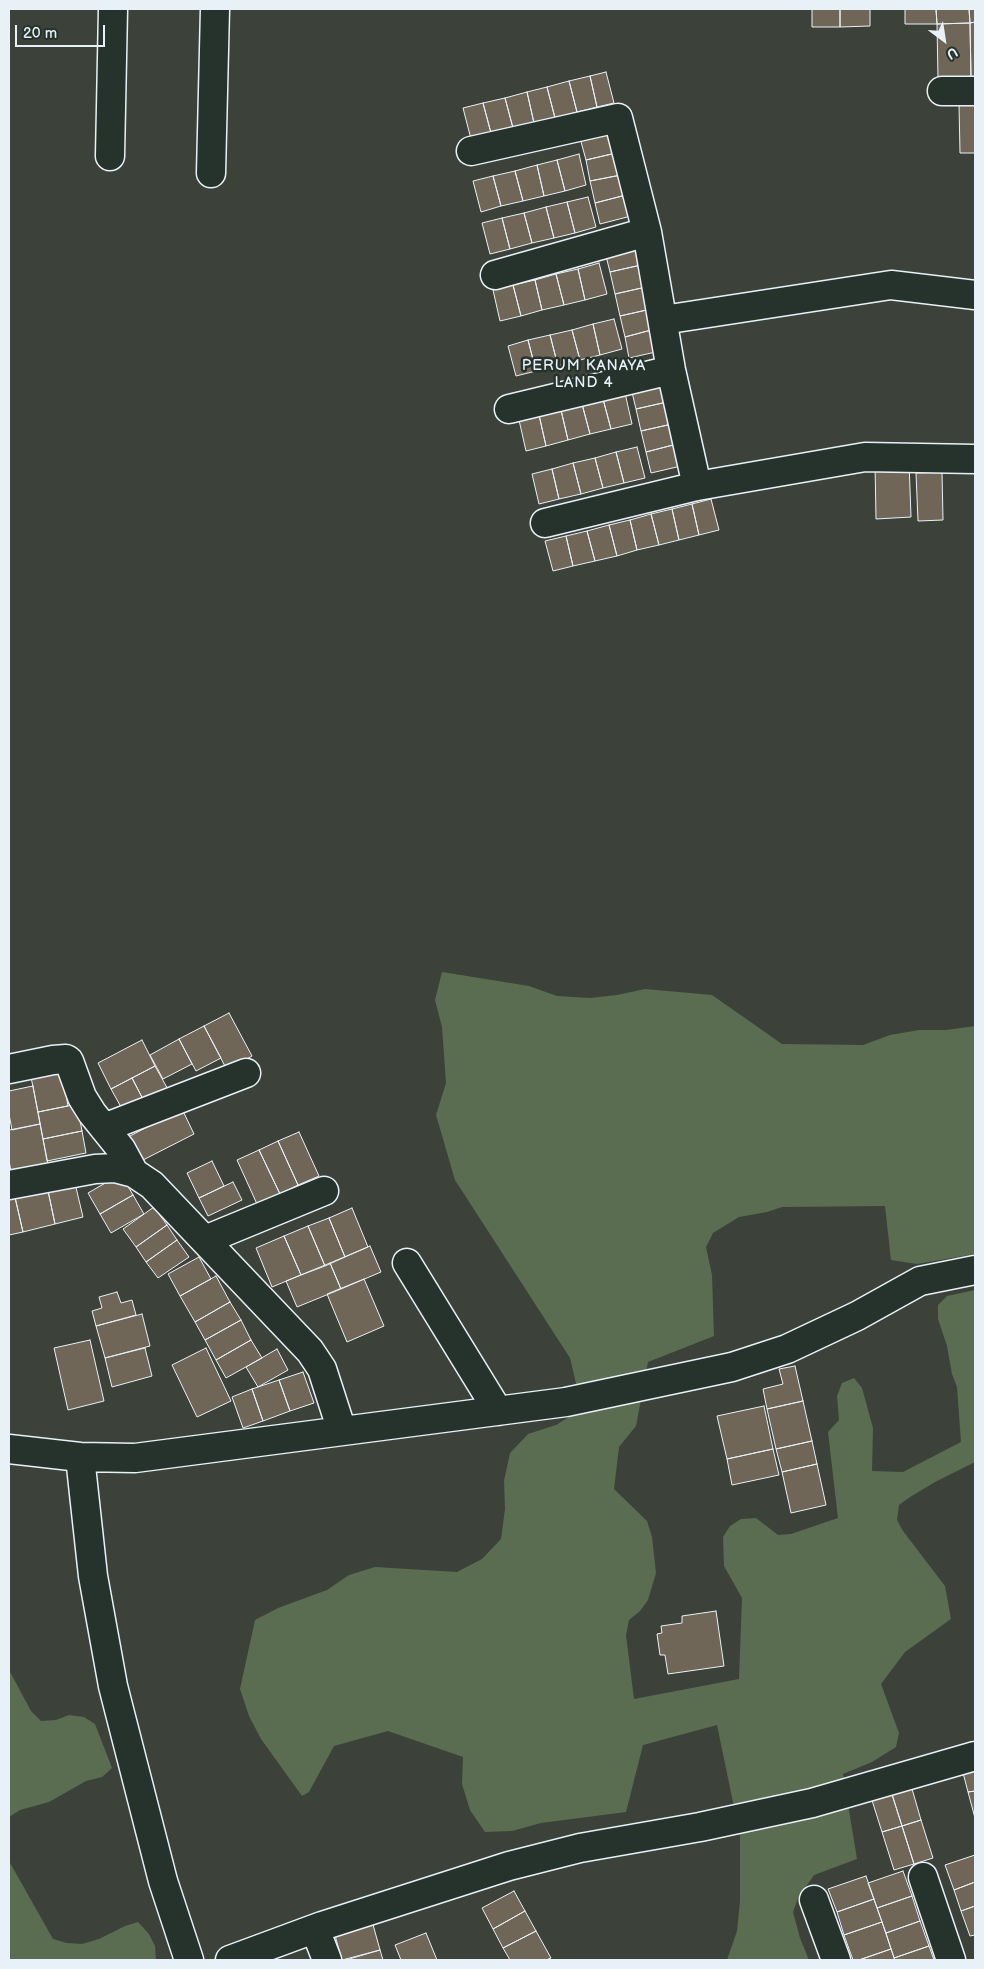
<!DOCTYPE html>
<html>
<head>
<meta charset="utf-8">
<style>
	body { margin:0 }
	#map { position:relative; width:984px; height:1969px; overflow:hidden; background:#3c423a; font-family:"Balsamiq Sans",sans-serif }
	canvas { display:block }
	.frame { position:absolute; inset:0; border:10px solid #e8f1f8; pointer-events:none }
	.north { position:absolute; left:919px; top:15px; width:50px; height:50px; -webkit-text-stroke:4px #26332d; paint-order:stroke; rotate:149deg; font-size:14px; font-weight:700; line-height:20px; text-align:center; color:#e8f1f8 }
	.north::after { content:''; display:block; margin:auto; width:18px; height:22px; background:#e8f1f8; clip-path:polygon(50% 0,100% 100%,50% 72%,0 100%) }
	.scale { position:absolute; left:15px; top:25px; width:90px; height:22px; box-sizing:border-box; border:2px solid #e8f1f8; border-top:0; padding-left:6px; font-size:15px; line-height:18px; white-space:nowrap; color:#e8f1f8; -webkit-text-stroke:4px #26332d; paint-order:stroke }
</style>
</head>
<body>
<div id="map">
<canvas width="984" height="1969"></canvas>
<div class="frame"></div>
<div class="north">U</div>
<div class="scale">20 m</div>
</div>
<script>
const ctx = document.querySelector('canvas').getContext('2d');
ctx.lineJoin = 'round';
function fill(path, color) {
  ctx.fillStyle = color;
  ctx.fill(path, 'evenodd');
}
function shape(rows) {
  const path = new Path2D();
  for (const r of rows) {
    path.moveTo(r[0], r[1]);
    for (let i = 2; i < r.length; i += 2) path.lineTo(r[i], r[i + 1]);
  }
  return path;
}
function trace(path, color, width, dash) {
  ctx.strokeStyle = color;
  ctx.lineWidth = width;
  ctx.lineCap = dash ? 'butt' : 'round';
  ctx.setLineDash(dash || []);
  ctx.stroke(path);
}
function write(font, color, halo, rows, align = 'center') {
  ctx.font = font + ' "Balsamiq Sans",sans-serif';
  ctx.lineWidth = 5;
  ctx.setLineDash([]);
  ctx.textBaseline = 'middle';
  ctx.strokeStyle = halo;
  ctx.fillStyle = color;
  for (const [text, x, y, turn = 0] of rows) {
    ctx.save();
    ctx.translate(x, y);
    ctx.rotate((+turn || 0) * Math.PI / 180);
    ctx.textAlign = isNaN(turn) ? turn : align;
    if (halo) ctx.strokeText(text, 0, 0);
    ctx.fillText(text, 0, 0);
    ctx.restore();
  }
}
const green = shape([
	[442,972,529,986,557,996,590,998,617,995,645,989,712,995,782,1044,863,1045,890,1035,919,1030,946,1030,975,1026,975,1254,917,1264,891,1260,885,1206,782,1207,767,1212,739,1217,713,1233,706,1247,712,1275,714,1336,648,1362,636,1426,619,1447,614,1489,647,1521,652,1537,656,1573,648,1600,640,1611,629,1620,626,1635,634,1699,739,1679,742,1598,724,1566,723,1537,730,1526,741,1519,756,1518,778,1535,791,1534,838,1518,828,1432,839,1420,837,1396,842,1383,854,1378,862,1388,873,1428,872,1471,903,1472,961,1442,957,1387,952,1374,947,1346,938,1319,938,1305,947,1296,975,1290,975,1462,935,1482,910,1497,899,1505,897,1520,903,1531,945,1586,951,1619,905,1652,881,1684,899,1733,896,1747,872,1762,843,1774,857,1859,814,1875,798,1898,793,1912,800,1938,809,1960,727,1960,737,1931,740,1901,740,1836,717,1725,643,1745,626,1812,541,1823,512,1831,485,1832,470,1810,462,1784,463,1757,388,1731,334,1746,309,1792,302,1796,261,1739,249,1716,240,1689,255,1620,278,1608,327,1590,349,1575,375,1567,457,1572,482,1559,501,1539,505,1509,504,1481,510,1453,528,1434,556,1425,582,1409,570,1358,455,1180,436,1115,446,1083,442,1027,435,1000],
	[9,1670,31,1711,41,1721,56,1720,69,1715,84,1717,95,1724,112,1768,102,1777,86,1781,49,1802,20,1810,9,1817],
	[9,1845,9,1861,53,1939,67,1943,82,1944,99,1939,125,1926,138,1922,149,1934,155,1946,156,1960,9,1960]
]);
const building = shape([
	[812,9,840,9,840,27,812,27,812,9],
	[840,9,870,9,870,26,840,27,840,9],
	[905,9,936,9,937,24,905,24,905,9],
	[936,9,969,9,970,23,937,24,936,9],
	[969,9,975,9,975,22,970,23,969,9],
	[975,22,975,78,971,78,970,23,975,22],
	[970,23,971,78,938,79,937,24,970,23],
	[606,72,614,103,597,107,590,76,606,72],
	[590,76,597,107,577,112,569,81,590,76],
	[569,81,577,112,555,118,547,87,569,81],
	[547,87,555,118,534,123,527,92,547,87],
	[527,92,534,123,513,128,505,98,527,92],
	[505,98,513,128,491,133,483,103,505,98],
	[483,103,491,133,471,139,463,108,483,103],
	[975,103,975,153,960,153,959,104,975,103],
	[611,131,616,153,586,160,580,138,611,131],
	[616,153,621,175,590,181,586,160,616,153],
	[579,154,586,185,565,191,557,160,579,154],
	[557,160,565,191,544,196,537,165,557,160],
	[537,165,544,196,523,201,515,171,537,165],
	[515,171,523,201,501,206,493,176,515,171],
	[621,175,626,195,595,203,590,181,621,175],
	[493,176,501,206,481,212,473,181,493,176],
	[626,195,631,216,600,224,595,203,626,195],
	[588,197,596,227,575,233,567,202,588,197],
	[567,202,575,233,554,238,546,207,567,202],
	[546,207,554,238,532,243,524,213,546,207],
	[524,213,532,243,510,249,502,218,524,213],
	[502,218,510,249,490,254,482,223,502,218],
	[636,245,641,265,610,272,605,252,636,245],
	[599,263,607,294,585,300,578,269,599,263],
	[641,265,646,287,615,294,610,272,641,265],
	[578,269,585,300,564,305,556,274,578,269],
	[556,274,564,305,542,310,535,280,556,274],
	[535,280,542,310,521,316,513,285,535,280],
	[513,285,521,316,500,321,493,290,513,285],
	[646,287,651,309,620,316,615,294,646,287],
	[651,309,655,329,625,337,620,316,651,309],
	[614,319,622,349,600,355,593,324,614,319],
	[593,324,600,355,580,360,572,330,593,324],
	[655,329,660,351,629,358,625,337,655,329],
	[572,330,580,360,558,366,550,335,572,330],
	[550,335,558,366,536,371,528,340,550,335],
	[528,340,536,371,516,376,508,346,528,340],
	[662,380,667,402,636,409,631,388,662,380],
	[625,393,632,424,611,429,603,399,625,393],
	[603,399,611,429,590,434,582,404,603,399],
	[667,402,672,424,641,431,636,409,667,402],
	[582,404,590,434,568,440,561,410,582,404],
	[561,410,568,440,546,446,539,415,561,410],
	[539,415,546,446,526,451,519,420,539,415],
	[672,424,677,444,646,452,641,431,672,424],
	[677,444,681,466,651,473,646,452,677,444],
	[637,447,645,478,624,483,616,452,637,447],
	[616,452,624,483,603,488,595,458,616,452],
	[595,458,603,488,581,494,573,463,595,458],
	[909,462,911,517,876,519,875,463,909,462],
	[573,463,581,494,559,499,552,469,573,463],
	[552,469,559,499,539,504,532,474,552,469],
	[942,472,943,520,918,521,916,473,942,472],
	[711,499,719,530,699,535,692,504,711,499],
	[692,504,699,535,679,540,672,509,692,504],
	[672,509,679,540,659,545,651,514,672,509],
	[651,514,659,545,637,550,630,520,651,514],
	[630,520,637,550,617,556,609,525,630,520],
	[609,525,617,556,595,561,587,531,609,525],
	[587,531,595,561,573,566,566,536,587,531],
	[566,536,573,566,553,571,545,541,566,536],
	[229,1013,252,1056,227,1070,204,1026,229,1013],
	[204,1026,221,1058,196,1071,179,1039,204,1026],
	[179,1039,192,1064,163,1079,150,1055,179,1039],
	[142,1040,155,1066,111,1089,98,1063,142,1040],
	[155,1066,170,1093,146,1105,132,1078,155,1066],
	[62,1071,68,1106,38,1112,31,1077,62,1071],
	[132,1078,146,1105,126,1116,111,1089,132,1078],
	[33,1086,40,1124,12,1130,9,1114,9,1091,33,1086],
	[77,1104,82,1131,43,1139,38,1112,77,1104],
	[182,1109,194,1134,141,1161,128,1137,182,1109],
	[40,1124,48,1164,11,1171,9,1161,9,1130,40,1124],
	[82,1131,86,1153,47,1161,43,1139,82,1131],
	[299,1132,319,1176,298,1185,278,1141,299,1132],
	[278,1141,298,1185,280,1194,259,1150,278,1141],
	[259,1150,280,1194,257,1204,237,1160,259,1150],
	[212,1161,224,1186,199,1198,187,1173,212,1161],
	[121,1174,133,1195,100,1214,88,1193,121,1174],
	[74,1179,83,1217,55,1224,47,1186,74,1179],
	[233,1182,242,1200,208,1216,199,1198,233,1182],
	[47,1186,55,1224,23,1232,14,1193,47,1186],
	[14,1193,23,1232,9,1235,9,1195,14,1193],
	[133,1195,144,1214,111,1233,100,1214,133,1195],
	[154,1207,167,1225,136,1247,123,1229,154,1207],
	[352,1208,368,1247,345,1257,329,1218,352,1208],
	[329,1218,345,1257,325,1266,308,1226,329,1218],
	[167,1225,177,1240,146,1262,136,1247,167,1225],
	[308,1226,325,1266,301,1275,284,1236,308,1226],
	[284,1236,301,1275,272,1287,256,1248,284,1236],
	[177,1240,189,1257,158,1278,146,1262,177,1240],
	[370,1246,381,1272,341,1289,330,1263,370,1246],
	[199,1257,211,1279,180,1296,168,1274,199,1257],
	[330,1263,341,1289,297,1307,286,1281,330,1263],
	[216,1276,230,1302,195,1322,180,1296,216,1276],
	[364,1279,384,1326,347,1342,327,1294,364,1279],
	[117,1292,121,1303,132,1300,136,1315,96,1326,92,1311,102,1308,99,1297,117,1292],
	[230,1302,241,1320,205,1340,195,1322,230,1302],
	[142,1314,150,1346,105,1358,96,1326,142,1314],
	[241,1320,251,1340,216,1360,205,1340,241,1320],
	[90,1340,104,1401,68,1410,54,1348,90,1340],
	[251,1340,262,1358,226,1378,216,1360,251,1340],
	[145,1348,152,1376,112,1387,105,1358,145,1348],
	[206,1348,231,1401,197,1417,172,1365,206,1348],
	[277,1349,288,1370,258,1387,246,1367,277,1349],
	[795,1366,803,1401,767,1409,763,1389,783,1384,779,1369,795,1366],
	[303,1372,314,1403,290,1411,279,1380,303,1372],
	[279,1380,290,1411,263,1421,252,1389,279,1380],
	[252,1389,263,1421,243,1428,232,1397,252,1389],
	[803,1401,812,1441,776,1449,767,1409,803,1401],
	[764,1406,773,1449,727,1459,717,1416,764,1406],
	[812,1441,817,1464,782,1472,776,1449,812,1441],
	[773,1449,779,1475,732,1485,727,1459,773,1449],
	[817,1464,826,1505,791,1513,782,1472,817,1464],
	[716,1611,724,1666,668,1674,665,1655,660,1655,657,1634,662,1633,661,1626,682,1623,682,1616,716,1611],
	[975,1761,975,1791,968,1792,961,1765,975,1761],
	[910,1782,921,1820,902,1826,890,1788,910,1782],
	[890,1788,902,1826,882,1832,870,1794,890,1788],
	[975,1791,975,1818,968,1792,975,1791],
	[921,1820,933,1858,914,1864,902,1826,921,1820],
	[902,1826,914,1864,894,1870,882,1832,902,1826],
	[975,1855,975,1882,954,1890,945,1865,975,1855],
	[903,1871,912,1896,877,1908,868,1883,903,1871],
	[866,1876,874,1899,837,1912,828,1889,866,1876],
	[975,1882,975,1906,961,1911,954,1890,975,1882],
	[514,1891,525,1911,493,1929,482,1908,514,1891],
	[912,1896,920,1921,886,1933,877,1908,912,1896],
	[874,1899,882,1922,844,1935,837,1912,874,1899],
	[975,1906,975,1935,970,1936,961,1911,975,1906],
	[525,1911,536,1931,503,1948,493,1929,525,1911],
	[372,1921,380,1950,342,1960,334,1932,372,1921],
	[920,1921,929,1946,894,1958,886,1933,920,1921],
	[882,1922,891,1949,859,1960,853,1960,844,1935,882,1922],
	[536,1931,551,1958,546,1960,510,1960,503,1948,536,1931],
	[426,1933,437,1960,401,1960,395,1945,426,1933],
	[929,1946,934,1960,895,1960,894,1958,929,1946],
	[891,1949,895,1960,859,1960,891,1949],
	[380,1950,383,1960,346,1960,380,1950]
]);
const street = shape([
	[942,91,975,91],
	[471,151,618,118,647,232,671,370,697,486],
	[110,156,113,9],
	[211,173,215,9],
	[495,275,647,232],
	[663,320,891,285,975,295],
	[509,409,671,370],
	[545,523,697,486,865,457,975,459],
	[9,1069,53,1060,66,1059,69,1061,82,1097,92,1113,121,1149,134,1173],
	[104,1128,246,1073],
	[9,1185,95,1169,115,1168,134,1173,152,1185,310,1351,322,1369,342,1431],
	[205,1240,324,1191],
	[407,1263,498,1411],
	[9,1449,80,1457,135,1458,566,1402,732,1367,787,1349,857,1316,920,1281,975,1270],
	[80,1457,93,1576,113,1686,163,1881,189,1960],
	[923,1877,951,1960],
	[814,1900,836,1960],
	[315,1929,327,1960],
	[230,1960,322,1926,509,1866,580,1848,700,1827,812,1803,975,1756]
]);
const neighbourhoodNames = [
	["PERUM KANAYA",584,366],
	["LAND 4",584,383]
];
fill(green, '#5a6d50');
fill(building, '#6f6658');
trace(building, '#e8f1f8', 1);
trace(street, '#e8f1f8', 31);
trace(street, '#26332d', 28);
ctx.letterSpacing = '1px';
write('15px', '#e8f1f8', '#26332d', neighbourhoodNames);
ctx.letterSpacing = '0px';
</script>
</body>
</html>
